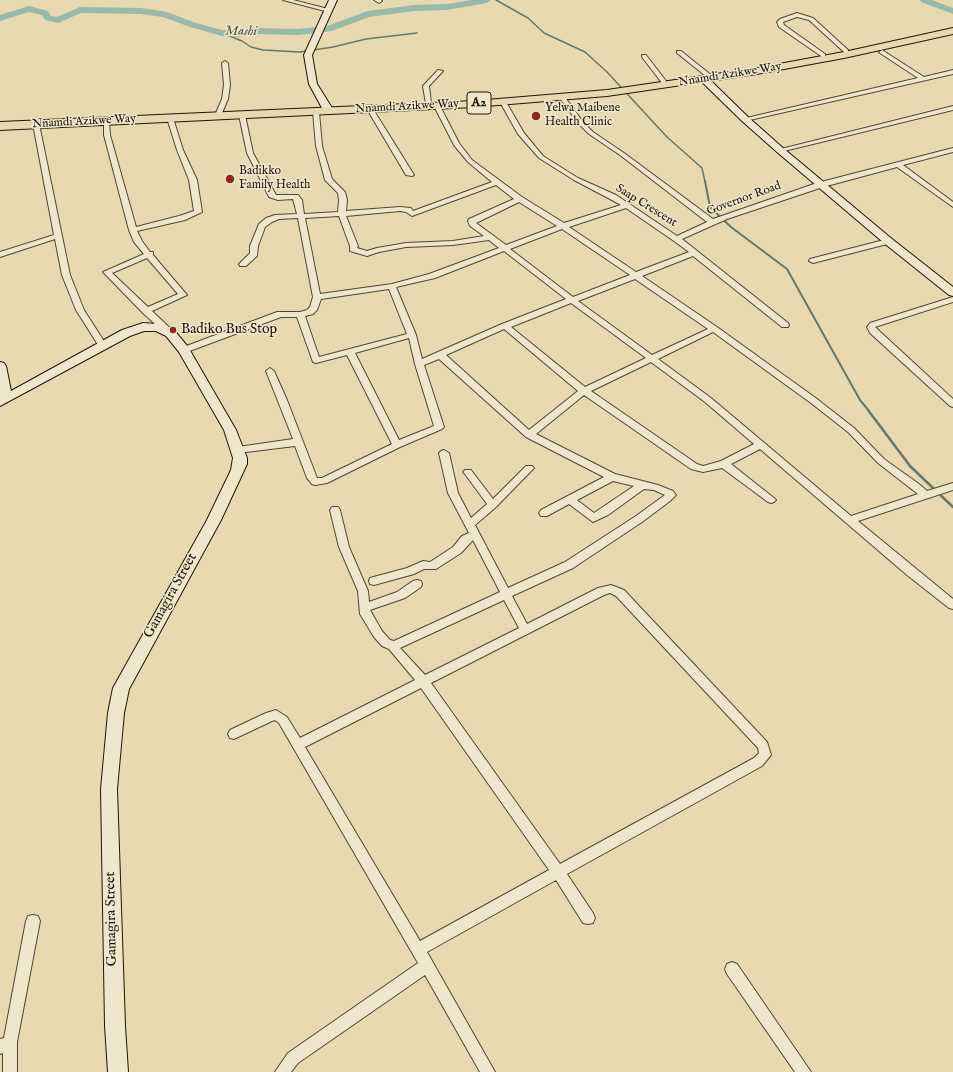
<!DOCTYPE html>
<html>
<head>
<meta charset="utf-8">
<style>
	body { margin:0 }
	canvas { display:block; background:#e8d9b1 }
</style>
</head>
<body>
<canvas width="953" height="1072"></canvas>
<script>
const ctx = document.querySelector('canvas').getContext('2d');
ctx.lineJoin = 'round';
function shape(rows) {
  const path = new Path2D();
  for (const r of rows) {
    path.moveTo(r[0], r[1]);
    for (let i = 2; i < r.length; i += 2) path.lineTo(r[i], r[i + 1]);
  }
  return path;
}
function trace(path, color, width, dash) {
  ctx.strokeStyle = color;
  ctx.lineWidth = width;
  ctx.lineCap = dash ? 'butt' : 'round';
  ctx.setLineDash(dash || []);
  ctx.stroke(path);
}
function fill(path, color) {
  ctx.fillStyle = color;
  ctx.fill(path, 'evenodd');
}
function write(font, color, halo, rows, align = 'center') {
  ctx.font = font + ' "IM FELL English",serif';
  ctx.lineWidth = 3;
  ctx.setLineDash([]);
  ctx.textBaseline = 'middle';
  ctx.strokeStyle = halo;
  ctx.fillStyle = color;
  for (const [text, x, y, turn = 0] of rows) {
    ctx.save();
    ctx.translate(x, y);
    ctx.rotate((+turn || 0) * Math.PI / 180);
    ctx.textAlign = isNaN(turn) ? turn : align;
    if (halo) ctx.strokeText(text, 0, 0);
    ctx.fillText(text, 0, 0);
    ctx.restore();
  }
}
const streamFar2 = shape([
	[496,0,528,18,544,33,585,52,607,72,667,137,702,168,705,182],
	[222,33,242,41,251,47,263,50,300,52,333,47,366,39,417,33]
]);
const streamFar1 = shape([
	[705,181,710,207,731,227,787,269,860,400,869,411]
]);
const stream = shape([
	[868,410,910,466,953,507]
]);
const river = shape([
	[472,0,491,0,487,3,447,10,414,11,369,17,332,31,298,35,257,34,237,37,222,36,190,27,163,17,141,14,81,13,58,23,45,20,42,15,29,12,0,21,0,15,29,6,48,11,51,16,57,17,80,7,141,8,167,12,196,23,222,30,237,31,257,28,298,29,327,26,368,11,414,5,447,4,472,0],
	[920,0,932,0,953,8,953,14,921,2,920,0]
]);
const street = shape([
	[283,0,293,0,332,10,329,12,283,0],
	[374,0,381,0,382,1,379,3,374,0],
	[797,13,813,18,848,50,848,52,844,52,809,20,797,17,783,22,784,25,825,54,825,56,821,56,779,27,777,22,780,19,797,13],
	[882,50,924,77,953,70,953,74,745,121,742,119,918,78,880,53,879,52,882,50],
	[677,51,681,51,711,75,711,77,707,77,677,53,677,51],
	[642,55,646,55,666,81,666,83,662,83,642,57,642,55],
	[225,61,228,63,230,85,228,99,222,113,219,115,216,113,222,99,224,85,222,63,225,61],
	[438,70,443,71,429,86,431,103,426,104,423,86,438,70],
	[560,96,564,96,583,122,593,132,624,153,713,219,817,183,953,148,953,152,903,165,953,202,953,207,897,167,823,187,727,219,682,239,788,323,789,325,788,327,782,327,693,256,642,276,717,327,817,399,854,428,884,459,919,484,927,491,953,483,953,490,858,521,953,599,953,609,949,608,907,575,760,449,731,464,774,498,776,500,774,502,771,503,768,502,722,468,703,472,691,469,584,395,536,434,615,474,658,485,673,491,676,495,670,501,642,522,573,568,512,596,527,624,598,588,611,585,624,590,767,742,771,755,762,766,567,874,593,913,595,918,593,923,588,924,583,923,556,880,427,952,495,1072,480,1072,425,975,298,1063,291,1072,275,1072,288,1053,418,963,279,723,275,720,272,721,234,739,230,738,228,734,230,730,266,713,276,710,287,717,300,738,415,680,389,649,382,646,374,637,360,614,358,591,339,547,330,510,332,507,338,507,340,510,349,547,368,591,369,602,397,592,413,581,417,580,421,581,422,584,421,587,405,598,370,610,382,631,390,640,394,641,500,592,473,540,461,553,436,569,424,569,414,574,374,585,370,584,369,581,370,578,407,568,423,561,430,562,453,547,462,536,469,533,448,493,439,453,441,451,444,450,449,453,458,493,471,518,487,504,465,474,463,472,465,470,471,470,493,499,526,466,532,466,534,468,496,507,475,525,508,588,565,562,636,516,665,495,654,490,644,489,608,515,593,522,569,504,547,516,541,516,539,513,541,510,604,477,526,437,439,359,424,365,444,427,442,429,400,447,327,483,315,485,312,484,307,478,295,446,238,453,235,452,233,450,238,447,293,439,266,371,270,368,274,371,287,400,317,478,322,478,392,444,347,355,316,363,313,362,297,317,281,317,187,352,181,352,180,350,181,348,277,312,300,312,307,310,310,307,313,297,298,218,279,219,272,222,265,227,258,246,257,256,246,266,240,266,239,264,250,253,250,246,259,224,266,218,275,215,297,214,293,199,278,200,269,197,247,153,239,115,242,113,245,115,253,153,276,195,298,195,302,200,304,214,338,212,339,200,338,193,325,180,316,146,313,112,316,110,319,112,322,146,332,179,345,192,347,200,346,211,400,207,411,208,413,211,492,182,468,162,454,145,434,106,437,104,440,106,459,143,472,160,522,197,564,223,621,205,610,199,574,180,539,158,518,134,500,102,503,100,506,102,524,133,543,156,578,178,616,195,677,236,707,222,620,155,589,134,579,124,559,97,560,96],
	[496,185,514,199,469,219,468,221,470,226,484,236,453,241,406,243,377,248,367,251,357,248,358,246,346,216,400,211,406,212,412,216,496,185],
	[519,202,557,226,506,245,476,223,519,202],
	[626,208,674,241,689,252,636,272,569,227,626,208],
	[339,216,350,246,350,251,367,256,379,252,406,247,453,245,489,240,499,248,429,274,392,284,320,294,305,218,339,216],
	[562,229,630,275,573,297,510,249,562,229],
	[504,251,566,299,502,324,422,359,416,335,396,287,435,278,504,251],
	[635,279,708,329,652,355,578,301,635,279],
	[389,289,407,334,319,357,305,316,313,314,317,310,321,299,389,289],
	[571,303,646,358,585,387,511,327,571,303],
	[504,329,578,391,529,430,446,355,504,329],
	[713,332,811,403,848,432,878,463,918,494,851,516,711,398,658,359,713,332],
	[409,338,415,364,434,426,399,440,355,353,409,338],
	[651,362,705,402,754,444,721,461,703,466,697,464,591,391,651,362],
	[613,481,634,486,594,513,577,500,613,481],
	[610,593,616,596,758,748,759,753,754,758,560,864,431,683,604,595,610,593],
	[504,600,519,628,425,675,400,648,504,600],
	[421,688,549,870,420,941,305,747,421,688],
	[953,106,953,110,780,152,777,150,953,106],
	[370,107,373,109,414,175,412,176,406,175,367,109,370,107],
	[168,117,173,118,183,150,197,180,202,212,185,220,137,231,142,241,150,252,153,252,153,255,187,295,152,311,173,331,174,333,173,335,170,336,167,335,143,313,103,272,144,254,134,242,129,230,104,135,104,120,109,121,110,135,136,227,179,216,194,211,189,180,177,150,167,118,168,117],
	[147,258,178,294,148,307,112,273,147,258],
	[36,122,39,124,70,275,84,310,107,346,106,348,100,348,76,310,62,275,55,239,0,257,0,252,54,235,33,124,36,122],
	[888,239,892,241,891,243,813,263,809,261,810,259,888,239],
	[953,297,953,302,875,327,953,399,953,407,950,406,870,333,867,327,870,323,953,297],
	[33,915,38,916,40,921,17,1042,17,1072,3,1072,3,1053,0,1054,0,1039,4,1038,26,921,28,916,33,915],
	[732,962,737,964,811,1072,795,1072,727,974,725,969,727,964,732,962]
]);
const secondary = shape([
	[329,0,337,0,312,55,317,84,332,108,327,111,322,108,309,84,304,55,329,0],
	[705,77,708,78,748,117,783,148,892,239,953,287,953,296,949,295,884,243,777,152,742,121,702,82,701,80,705,77],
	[143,323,158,324,174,330,188,347,236,430,247,458,247,464,221,520,129,689,124,713,117,789,125,1026,128,1072,108,1072,105,1026,101,789,108,713,113,688,207,520,231,470,233,458,224,430,179,352,166,336,156,331,144,331,130,336,0,406,0,362,4,363,6,366,11,391,122,330,143,323]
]);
const highway = shape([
	[953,28,953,34,844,58,757,74,607,96,474,107,0,130,0,122,474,101,607,90,757,68,844,52,953,28]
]);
const markers = [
	[536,116,5,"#8f2418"],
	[230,179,5,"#8f2418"],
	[173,330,4,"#8f2418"]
];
const farStreetnames = [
	["Nnamdi Azikwe Way",730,75,-9],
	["Nnamdi Azikwe Way",407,107,-3],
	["Nnamdi Azikwe Way",84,122,-3],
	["Governor Road",744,199,-20],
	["Saap Crescent",646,206,32]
];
const farPoinames = [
	["Yelwa Maibene",545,109],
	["Health Clinic",545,123],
	["Badikko",239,172],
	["Family Health",239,186]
];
const farWaternames = [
	["Mashi",241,32,1]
];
const shields = [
	[479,103,24]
];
const shieldNames = [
	["A2",479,103]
];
const poiNames = [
	["Badiko Bus Stop",181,330]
];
const streetNames = [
	["Gamagira Street",171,596,-61],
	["Gamagira Street",112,919,-91]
];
trace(streamFar2, '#677868', 1.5);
trace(streamFar1, '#677868', 2);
trace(stream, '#677868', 2.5);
fill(river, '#97baaa');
trace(street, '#524631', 2);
trace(secondary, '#201506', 2);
trace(highway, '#201506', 2);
fill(street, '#f0e6cc');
fill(secondary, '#f0e6cc');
fill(highway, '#e8d9b1');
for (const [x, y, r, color] of markers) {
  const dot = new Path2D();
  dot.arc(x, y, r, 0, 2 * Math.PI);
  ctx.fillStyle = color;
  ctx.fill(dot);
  trace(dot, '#f0e6cc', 1.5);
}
write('12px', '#201506', '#f0e6cc', farStreetnames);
write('12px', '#201506', '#f0e6cc', farPoinames, 'left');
write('italic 13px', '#4a4f3f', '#f0e6cc', farWaternames);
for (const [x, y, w] of shields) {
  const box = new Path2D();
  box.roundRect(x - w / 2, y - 11, w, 22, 3);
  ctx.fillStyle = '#f0e6cc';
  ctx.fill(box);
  trace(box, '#201506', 1);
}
write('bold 13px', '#201506', null, shieldNames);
write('14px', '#201506', '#f0e6cc', poiNames, 'left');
write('14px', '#201506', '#f0e6cc', streetNames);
</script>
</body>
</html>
